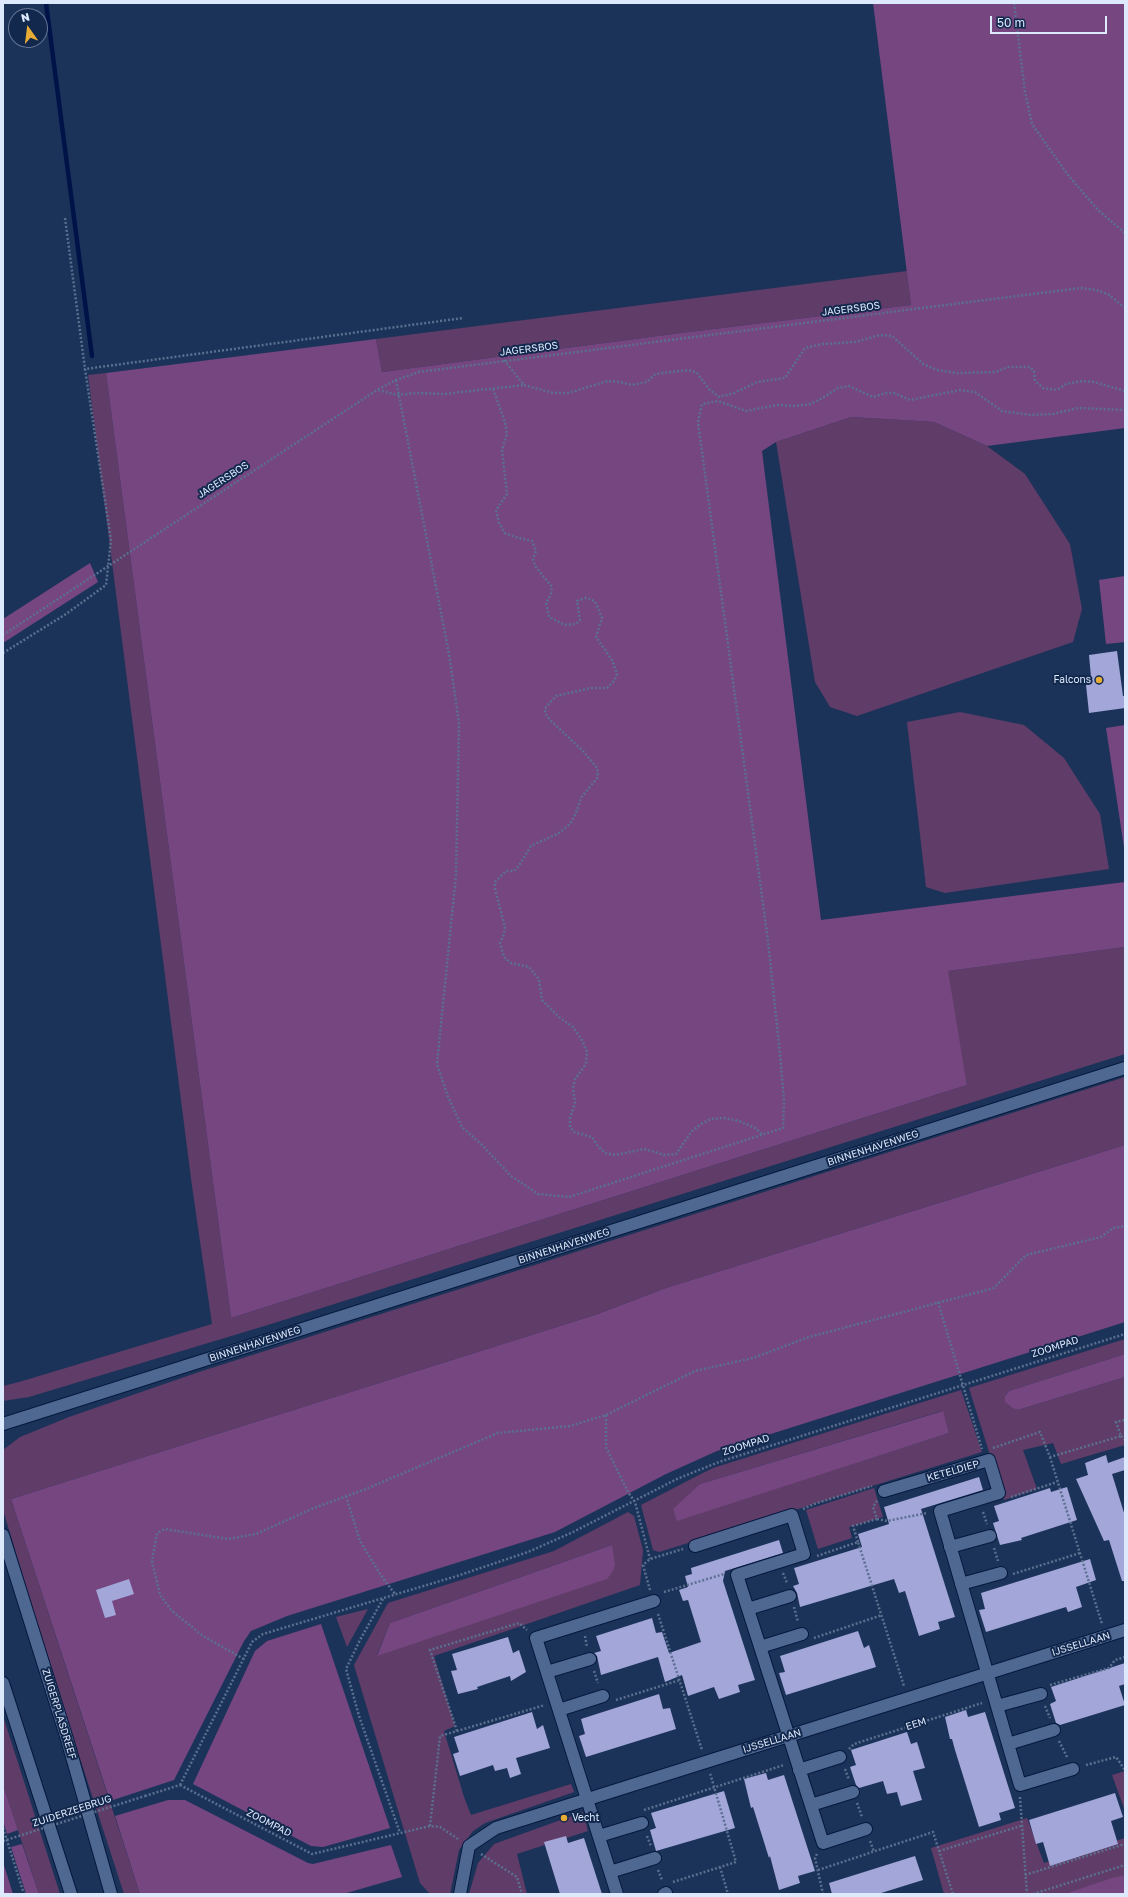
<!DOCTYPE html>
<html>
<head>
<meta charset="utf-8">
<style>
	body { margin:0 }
	#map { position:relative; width:1128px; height:1897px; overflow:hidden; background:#1c3359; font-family:"Golos Text",sans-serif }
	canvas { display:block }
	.frame { position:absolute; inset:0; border:4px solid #dde9fd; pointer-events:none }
	.north { position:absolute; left:8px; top:8px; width:40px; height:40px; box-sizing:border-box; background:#13284d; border:1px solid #647593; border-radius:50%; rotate:346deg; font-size:11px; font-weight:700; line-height:16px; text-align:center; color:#dde9fd }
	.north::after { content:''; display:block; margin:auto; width:14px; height:18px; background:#e7ac36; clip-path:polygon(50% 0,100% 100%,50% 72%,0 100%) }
	.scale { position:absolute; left:990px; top:16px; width:117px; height:18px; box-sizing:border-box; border:2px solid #dde9fd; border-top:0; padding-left:5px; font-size:12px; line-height:14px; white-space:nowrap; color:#dde9fd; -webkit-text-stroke:3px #13284d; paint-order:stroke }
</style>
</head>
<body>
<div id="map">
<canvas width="1128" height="1897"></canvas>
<div class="frame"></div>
<div class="north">N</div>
<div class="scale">50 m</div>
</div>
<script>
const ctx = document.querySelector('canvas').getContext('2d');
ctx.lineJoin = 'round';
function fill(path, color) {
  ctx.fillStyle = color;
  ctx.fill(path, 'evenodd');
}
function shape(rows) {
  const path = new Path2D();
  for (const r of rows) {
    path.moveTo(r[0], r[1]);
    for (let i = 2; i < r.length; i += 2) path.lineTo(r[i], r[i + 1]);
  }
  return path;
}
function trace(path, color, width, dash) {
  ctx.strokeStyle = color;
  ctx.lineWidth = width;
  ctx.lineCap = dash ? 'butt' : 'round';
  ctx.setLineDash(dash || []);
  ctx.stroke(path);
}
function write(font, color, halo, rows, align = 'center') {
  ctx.font = font + ' "Golos Text",sans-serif';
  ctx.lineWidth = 4;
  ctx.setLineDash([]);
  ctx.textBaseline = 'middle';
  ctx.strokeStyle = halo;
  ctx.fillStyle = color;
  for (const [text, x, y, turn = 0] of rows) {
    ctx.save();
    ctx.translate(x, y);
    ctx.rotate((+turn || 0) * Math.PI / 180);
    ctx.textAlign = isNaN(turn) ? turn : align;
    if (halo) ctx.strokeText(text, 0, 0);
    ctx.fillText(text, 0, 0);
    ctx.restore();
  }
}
const green = shape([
	[907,271,911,305,681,333,382,372,376,339],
	[106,373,231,1318,967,1085,947,971,1125,947,1125,1054,271,1324,29,1397,3,1401,3,1386,19,1382,212,1324,192,1186,88,375],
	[851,417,934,422,987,446,1025,474,1070,544,1082,609,1073,642,857,716,830,707,815,682,776,442],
	[960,712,1024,725,1064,758,1100,814,1109,869,945,893,926,887,907,722],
	[1125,1077,1125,1145,666,1288,595,1315,11,1499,140,1894,124,1894,52,1672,3,1510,3,1450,20,1437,69,1417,199,1372],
	[1125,1339,1125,1354,1009,1391,1005,1396,1005,1402,1012,1408,1018,1410,1125,1377,1125,1445,1061,1464,1053,1443,1023,1450,1037,1489,1004,1500,969,1388],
	[961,1390,982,1452,659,1552,653,1550,641,1505,695,1477,713,1468],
	[942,1411,949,1433,677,1520,700,1484],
	[874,1488,883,1517,849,1527,852,1538,818,1549,806,1510],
	[628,1512,634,1516,643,1550,640,1585,434,1656,455,1726,444,1731,464,1797,471,1815,571,1784,574,1792,485,1823,473,1831,459,1850,450,1894,430,1894,420,1883,354,1665,388,1603,554,1551],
	[612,1545,606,1579,377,1655,390,1623],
	[368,1609,347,1647,336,1617],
	[3,1716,60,1894,39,1894,3,1785],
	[1125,1771,1125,1811,1112,1775],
	[583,1812,588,1831,517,1854,527,1894,469,1894,478,1863,494,1844],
	[1027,1818,1044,1863,1125,1838,1125,1875,1064,1894,944,1894,931,1848]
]);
const forest = shape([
	[873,3,1125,3,1125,428,987,446,934,422,851,417,776,442,762,451,821,920,1125,882,1125,947,948,971,967,1085,231,1318,106,373,376,339,382,372,681,333,911,305],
	[90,563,98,582,3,643,3,619],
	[1125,576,1125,642,1106,644,1099,580],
	[1125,725,1125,854,1106,728],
	[1125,1145,1125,1322,717,1451,666,1474,555,1532,287,1616,251,1631,244,1641,174,1780,110,1801,11,1499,595,1315,666,1288],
	[1125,1354,1125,1377,1018,1410,1012,1408,1005,1402,1005,1396,1009,1391],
	[943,1411,949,1433,677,1521,673,1509,700,1484],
	[612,1545,615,1565,613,1571,607,1579,377,1656,390,1623],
	[321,1624,390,1828,323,1847,311,1846,193,1784,255,1651,267,1641],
	[3,1785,18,1830,7,1834,3,1821],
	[168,1800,185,1800,308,1863,313,1864,391,1845,402,1877,343,1894,140,1894,115,1816],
	[22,1844,39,1894,26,1894,11,1847],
	[3,1862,13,1894,3,1894],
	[1125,1875,1125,1894,1064,1894,1112,1878]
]);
const stream = shape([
	[46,3,92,356]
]);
const building = shape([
	[1117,651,1123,696,1125,696,1125,708,1089,713,1086,685,1091,677,1089,655],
	[1106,1455,1108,1463,1125,1457,1125,1470,1112,1474,1125,1516,1125,1581,1122,1581,1109,1540,1104,1541,1076,1479,1088,1475,1085,1463],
	[979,1477,983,1490,921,1509,955,1617,938,1622,940,1629,919,1636,905,1591,899,1593,894,1579,800,1607,797,1593,793,1586,799,1584,794,1568,862,1547,858,1534,889,1524,884,1507],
	[1067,1487,1077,1520,1021,1538,1022,1540,1000,1545,993,1523,999,1521,994,1506,1050,1488,1051,1492],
	[779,1540,783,1553,725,1571,723,1581,755,1680,738,1685,740,1692,719,1699,714,1687,688,1696,682,1675,665,1682,658,1657,601,1675,597,1656,594,1653,601,1651,596,1636,652,1618,656,1633,662,1632,669,1653,701,1642,688,1600,683,1601,679,1590,688,1587,685,1576,692,1574,691,1568],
	[1090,1559,1096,1580,1076,1587,1082,1607,1068,1612,1066,1607,986,1632,979,1610,985,1609,981,1593],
	[129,1579,134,1594,112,1601,116,1615,105,1618,96,1590],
	[858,1631,864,1648,869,1645,876,1667,786,1695,779,1673,785,1672,780,1656],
	[508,1637,513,1653,519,1650,526,1672,511,1681,510,1676,477,1687,478,1689,458,1694,451,1671,457,1670,452,1654],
	[1125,1663,1125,1684,1119,1686,1125,1705,1060,1725,1056,1723,1050,1704,1056,1701,1051,1687],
	[659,1694,663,1709,670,1708,676,1729,586,1757,579,1736,585,1734,581,1719],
	[966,1710,968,1717,985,1712,1015,1808,999,1813,1001,1820,979,1827,955,1750,952,1739,950,1739,945,1717],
	[532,1712,537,1729,543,1725,550,1748,516,1758,521,1774,510,1778,507,1768,495,1771,493,1765,460,1776,453,1754,459,1752,454,1737],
	[907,1732,911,1744,917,1742,925,1768,913,1771,922,1800,901,1806,897,1792,887,1794,883,1781,859,1788,856,1785,850,1767,856,1765,851,1750],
	[766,1773,768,1780,784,1775,815,1871,798,1876,800,1883,779,1890,770,1856,769,1858,753,1807,751,1808,744,1779],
	[724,1791,735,1828,656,1851,650,1830,656,1828,651,1813],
	[1115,1793,1123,1817,1111,1821,1118,1844,1050,1866,1043,1842,1036,1844,1029,1820],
	[566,1836,568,1843,584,1838,602,1894,560,1894,544,1842],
	[915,1856,923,1880,878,1894,832,1894,829,1883]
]);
const path = shape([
	[1014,3,1025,92,1032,124,1068,175,1098,210,1125,233],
	[65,218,85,369],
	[504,360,524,385,553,393,568,393,608,381,620,382,632,385,647,382,654,375,662,373,689,370,697,373,709,389,719,397,734,393,757,382,785,378,805,348,822,344,855,342,880,335,892,336,923,364,937,370,957,373,996,372,1008,367,1030,367,1034,371,1035,381,1043,388,1057,390,1066,384,1083,381,1094,382,1125,391],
	[396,380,449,654,459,723,456,875,437,1064,448,1097,462,1127,482,1145,511,1176,538,1194,569,1197,783,1128,784,1101,780,1054,768,941,698,422,702,404,718,401,746,411,777,405,795,406,810,404,819,400,838,388,849,386,873,397,886,393,894,393,910,400,960,390,975,392,1002,411,1031,415,1053,414,1078,408,1125,410],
	[493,389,505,422,507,434,502,450,507,494,496,510,499,523,505,533,515,537,532,541,536,551,533,559,535,566,552,587,551,594,546,603,549,617,565,625,576,624,580,620,577,601,586,598,595,601,602,618,596,637,612,660,617,674,614,681,607,688,591,688,556,696,546,707,545,713,550,720,583,751,597,768,598,777,581,798,576,813,570,824,559,833,531,846,518,867,514,871,506,871,495,882,495,889,505,927,504,934,500,943,504,957,511,963,529,967,539,979,542,1000,559,1017,573,1027,582,1040,587,1052,586,1064,575,1079,573,1088,575,1103,570,1118,570,1127,574,1132,592,1137,597,1145,605,1153,616,1155,644,1149,665,1155,676,1154,692,1131,701,1124,711,1119,724,1118,739,1121,755,1128,763,1135],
	[378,390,397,395,417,393,444,394,524,385],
	[3,635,377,390,396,380,419,372,1080,288,1096,290,1108,294,1125,308],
	[3,653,66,614,106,585,111,540,85,369,463,318],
	[938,1302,982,1449],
	[606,1415,606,1447,628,1492,635,1502,650,1559],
	[1121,1436,1125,1440],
	[993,1448,1040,1432,1050,1457,1121,1436,1116,1422,1125,1420],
	[1050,1457,1102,1624],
	[346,1496,360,1541,380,1574,395,1594],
	[1011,1497,1057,1482],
	[803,1509,814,1504,872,1486],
	[983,1512,987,1524],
	[877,1519,887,1521,927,1513],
	[858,1542,853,1526,877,1519,873,1507,877,1501],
	[994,1548,998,1561],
	[817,1556,858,1542,904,1686],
	[783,1573,787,1583],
	[1013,1574,1080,1553],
	[650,1590,643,1565,650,1559,683,1549],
	[664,1592,724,1574],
	[383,1599,360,1640,346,1669,359,1716,400,1833],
	[794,1607,798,1622],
	[658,1614,702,1750],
	[585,1636,587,1647],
	[814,1638,882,1615],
	[244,1659,203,1636,172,1611,160,1595,152,1561,157,1533,165,1529,228,1539,256,1534,314,1508,366,1489,498,1433,570,1426,606,1415,695,1371,753,1358,809,1337,994,1288,1026,1255,1101,1237,1113,1228,1125,1226],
	[594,1671,598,1683],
	[1050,1685,1109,1668,1115,1660,1125,1657],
	[616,1700,680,1680],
	[1045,1706,1050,1718],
	[457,1731,430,1650,519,1623,527,1630],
	[1059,1741,1067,1757],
	[849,1749,854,1744,982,1703],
	[1086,1765,1116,1757,1125,1770],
	[845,1769,849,1780],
	[180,1785,252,1642,263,1634,457,1576,528,1552,573,1532,677,1479,719,1462,1125,1334],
	[180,1785,312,1854,430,1826,440,1827,458,1839],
	[145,1796,180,1785],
	[1020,1797,1027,1894],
	[857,1803,862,1817],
	[644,1810,784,1765],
	[430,1826,440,1736,545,1705],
	[3,1828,24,1894],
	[647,1836,651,1846],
	[870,1841,874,1852],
	[939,1851,1021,1826],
	[481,1854,517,1877,522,1894],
	[817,1854,815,1858,823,1894],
	[720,1867,728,1894],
	[658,1870,662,1880],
	[818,1870,933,1832,953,1894],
	[1025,1875,1125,1844],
	[673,1882,736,1862,710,1773],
	[1033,1894,1125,1865]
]);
const street = shape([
	[884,1491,989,1460,999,1493,940,1511,1020,1785,1073,1769],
	[695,1546,792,1515,804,1554,737,1575,823,1843,866,1829],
	[950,1547,990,1536],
	[961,1584,1001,1573],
	[748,1609,790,1596],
	[760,1647,802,1634],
	[547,1672,590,1659],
	[997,1706,1041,1694],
	[559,1710,603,1696],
	[1008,1744,1054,1730],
	[799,1770,840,1757],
	[811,1805,853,1792],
	[599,1836,642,1823],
	[610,1872,655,1858],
	[617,1894,536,1638,654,1601],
	[664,1894,666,1893]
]);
const secondary = shape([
	[3,1424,1125,1068],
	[3,1535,67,1739,111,1894],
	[3,1683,71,1894],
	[460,1894,469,1846,496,1828,1125,1630]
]);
const pathBridge = shape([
	[3,1841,145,1796]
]);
const markers = [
	[1099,680,4,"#e7ac36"],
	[564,1818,4,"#e7ac36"]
];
const streetNames = [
	["JAGERSBOS",851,309,-7],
	["JAGERSBOS",529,349,-7],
	["JAGERSBOS",223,480,-33],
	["BINNENHAVENWEG",873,1148,-18],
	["BINNENHAVENWEG",564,1246,-18],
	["BINNENHAVENWEG",255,1344,-18],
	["ZOOMPAD",1055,1347,-18],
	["ZOOMPAD",746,1445,-18],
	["KETELDIEP",953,1471,-16],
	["IJSSELLAAN",1081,1644,-17],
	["ZUIGERPLASDREEF",59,1714,73],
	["EEM",916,1724,-18],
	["IJSSELLAAN",772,1741,-17],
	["ZUIDERZEEBRUG",72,1811,-18],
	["ZOOMPAD",269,1823,27]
];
const poiNames = [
	["Falcons",1091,680],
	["Vecht",572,1818,"left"]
];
fill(green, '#603c68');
fill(forest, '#764680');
trace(stream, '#001349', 4.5);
fill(building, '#a2a6d9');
trace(street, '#05193d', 14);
trace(secondary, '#05193d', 14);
trace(path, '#5b6f8f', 2.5, [2, 2]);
trace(street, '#4f6892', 12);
trace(secondary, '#4f6892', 12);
trace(pathBridge, '#5b6f8f', 2.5, [2, 2]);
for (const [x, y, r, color] of markers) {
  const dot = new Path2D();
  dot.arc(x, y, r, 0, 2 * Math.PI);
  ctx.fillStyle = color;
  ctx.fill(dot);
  trace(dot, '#13284d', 1.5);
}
write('10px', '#dde9fd', '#13284d', streetNames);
write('10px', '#dde9fd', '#13284d', poiNames, 'right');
</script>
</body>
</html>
